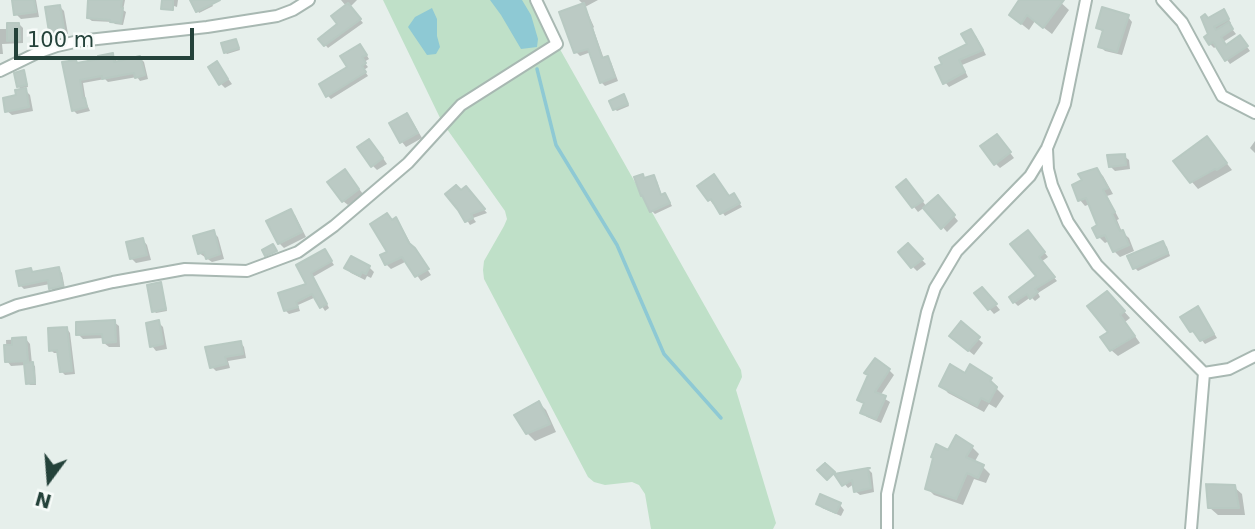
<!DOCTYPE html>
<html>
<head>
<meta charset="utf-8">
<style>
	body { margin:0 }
	#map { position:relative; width:1255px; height:529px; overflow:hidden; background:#e6efeb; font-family:"DejaVu Sans",sans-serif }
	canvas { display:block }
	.north { position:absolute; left:14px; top:445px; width:70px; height:70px; -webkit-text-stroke:5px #f7fbf9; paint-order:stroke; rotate:196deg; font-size:19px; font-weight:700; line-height:28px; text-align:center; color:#24423a }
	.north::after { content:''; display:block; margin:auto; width:24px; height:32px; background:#24423a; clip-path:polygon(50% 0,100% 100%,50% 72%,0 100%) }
	.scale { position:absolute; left:14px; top:28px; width:180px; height:32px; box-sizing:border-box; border:4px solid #24423a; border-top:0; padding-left:9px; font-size:21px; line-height:24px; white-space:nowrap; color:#24423a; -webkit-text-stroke:5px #f7fbf9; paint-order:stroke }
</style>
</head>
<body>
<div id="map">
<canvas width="1255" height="529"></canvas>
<div class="north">N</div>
<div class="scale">100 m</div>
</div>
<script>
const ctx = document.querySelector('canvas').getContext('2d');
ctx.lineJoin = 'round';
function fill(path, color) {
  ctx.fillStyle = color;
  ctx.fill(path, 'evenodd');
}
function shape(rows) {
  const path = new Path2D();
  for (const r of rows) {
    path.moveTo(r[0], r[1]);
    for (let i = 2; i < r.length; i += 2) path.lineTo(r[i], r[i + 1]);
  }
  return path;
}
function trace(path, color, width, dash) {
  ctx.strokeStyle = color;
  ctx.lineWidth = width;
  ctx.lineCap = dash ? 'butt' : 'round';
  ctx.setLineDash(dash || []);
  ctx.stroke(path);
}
const green = shape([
	[383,0,536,0,557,44,741,370,742,377,736,390,776,523,773,529,651,529,645,494,639,485,632,482,605,485,594,482,588,477,484,279,483,270,484,261,504,226,507,219,505,211,442,122]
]);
const water = shape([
	[490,0,522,0,531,15,538,39,537,47,521,49,501,15],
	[432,8,437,19,437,36,440,47,436,54,427,55,408,27,415,17]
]);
const shadow = shape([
	[14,0,36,0,39,17,21,19,16,14],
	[90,0,125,0,123,10,126,12,123,25,115,24,113,22,92,21,88,18],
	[164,0,178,0,177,7,168,4],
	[192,0,210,0,213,6,199,13],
	[341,0,357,0,350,7,363,23,328,48,320,39,339,24,346,6],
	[579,0,598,0,585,7,594,27,593,28,604,59,607,58,611,62,618,81,605,86,601,82,591,52,580,56,576,52,584,5],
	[1022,0,1058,0,1069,10,1052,34,1035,21,1029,30,1019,22],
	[60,7,64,11,68,34,56,35,51,31],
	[1224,11,1231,23,1229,25,1236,34,1223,42,1226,46,1243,41,1250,51,1230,64,1217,46,1214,48,1210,44,1208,20],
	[1128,17,1132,22,1122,55,1105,51,1100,46,1103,32,1098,28],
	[19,24,23,28,23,43,2,44,3,54,0,54,0,29,9,29],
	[971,31,976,36,986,55,962,65,968,77,949,87,945,82,937,68,969,45],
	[236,41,240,50,227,54,225,52],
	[363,49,369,59,364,62,368,67,364,70,368,76,331,99,328,96],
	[112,55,116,59,117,63,140,58,144,62,148,79,140,81,137,77,108,82,105,79,83,83,86,102,90,111,77,114,73,110,76,61,79,65,101,61],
	[217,63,232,84,225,88,221,84],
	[23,72,25,73,28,87,23,88,30,95,33,111,12,115,7,111,23,91,18,86],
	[626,98,629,106,617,111,615,109],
	[406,115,411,119,422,138,406,147,402,142,391,123],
	[1207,138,1232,170,1198,189,1192,182],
	[1001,141,1014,158,1000,168,996,164],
	[1255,141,1255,153,1250,148],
	[374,145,387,164,377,170,373,166],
	[1124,156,1129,160,1130,169,1115,171,1110,166],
	[1097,170,1103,176,1113,194,1107,196,1119,219,1117,220,1122,232,1129,238,1134,251,1120,257,1114,251,1109,241,1105,243,1099,237,1095,228,1099,226,1090,204,1085,206,1080,200],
	[349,176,363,194,348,205,343,201],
	[642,176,646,180,653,177,657,181,662,196,665,195,668,199,672,206,655,214,652,211],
	[699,186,730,198,734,195,742,207,725,216,715,202,713,204],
	[911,186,927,207,942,202,958,221,947,232,925,207,918,212,898,187],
	[461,192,469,192,487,213,473,218,476,222,470,225,460,209],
	[290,211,295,215,306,237,284,248,279,243],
	[396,219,400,224,413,248,431,275,421,281,407,261,391,269,386,264],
	[213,232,218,237,224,259,212,262,199,253],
	[1032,236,1048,257,1041,262,1057,281,1038,293,1040,297,1035,301,1031,297,1018,306,1014,302,1039,277],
	[143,240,147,245,151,260,136,263,131,258],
	[1163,243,1167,247,1170,256,1138,271,1135,268],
	[908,246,926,264,917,271,912,266],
	[325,251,334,265,313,277,329,308,325,311,316,297,298,305,300,311,289,314,286,311,280,294,309,285,298,266],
	[369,267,374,272,371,278,367,276,365,280,351,273,346,268],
	[30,269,34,273,59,269,62,273,65,289,54,292,51,288,50,284,24,289,21,286],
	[160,284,162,286,167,311,156,313,154,311],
	[976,294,987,294,1000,310,994,314],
	[1113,299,1130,318,1125,322,1140,343,1118,356,1111,350],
	[1201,312,1217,338,1205,344,1197,334,1196,335,1192,331],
	[114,322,119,326,120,347,109,347,104,343,104,338,83,339,78,334],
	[158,322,163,327,167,349,156,351,152,346],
	[67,329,70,333,75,374,65,375,61,371,59,353,54,353,51,350],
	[26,339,30,344,32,364,35,366,36,385,30,385,28,383,26,365,11,366,7,361,6,340],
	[978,339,983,343,974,355,956,341],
	[241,343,244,347,246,358,228,361,230,368,216,371,212,367],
	[971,366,991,380,998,387,997,389,1004,396,996,408,989,404,984,412,948,393,941,385,965,375],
	[889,370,894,375,880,396,890,402,881,423,867,417,862,413,864,404,859,400],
	[539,403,546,410,556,432,535,441,527,433],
	[972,447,979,454,974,463,983,467,990,474,986,483,974,479,963,505,934,495,927,488,935,458,949,452],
	[869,470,872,473,874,492,860,495,855,491,854,484,848,488,837,475],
	[1234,487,1242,494,1245,515,1218,515,1210,508],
	[818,503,840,505,844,510,841,516,822,508]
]);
const stream = shape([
	[537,69,556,145,617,245,664,354,721,418]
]);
const building = shape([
	[12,0,34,0,36,12,14,15,12,0],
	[88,0,122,0,121,7,123,8,121,23,110,22,110,20,87,18,88,0],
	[162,0,173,0,173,10,161,9,162,0],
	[190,0,220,0,196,12,190,0],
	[1019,0,1064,0,1043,28,1027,15,1021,24,1009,15,1019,0],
	[348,3,361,19,324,46,318,39,337,24,331,16,348,3],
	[584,3,602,58,608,56,615,77,600,83,588,49,574,53,559,12,584,3],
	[60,5,64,29,49,32,45,7,60,5],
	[1102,7,1129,15,1117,52,1098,47,1103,30,1096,28,1102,7],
	[1224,9,1229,19,1214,27,1216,30,1229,22,1233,29,1221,37,1226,45,1240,35,1248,46,1225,61,1213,42,1209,45,1204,37,1208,34,1201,17,1205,14,1208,18,1224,9],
	[7,23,19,23,20,40,7,41,7,23],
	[971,29,983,50,959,60,965,72,943,84,935,67,942,64,939,58,967,44,961,34,971,29],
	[236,39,239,48,224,53,221,43,236,39],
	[360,44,367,55,362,57,366,63,362,66,366,72,326,97,319,84,347,67,340,56,360,44],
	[113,53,114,62,140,56,145,75,135,78,134,73,102,79,102,76,80,80,83,98,85,98,87,107,72,111,62,62,76,60,77,63,99,59,98,56,113,53],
	[217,61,228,79,219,85,208,67,217,61],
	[24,70,27,85,17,87,14,73,24,70],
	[26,88,29,107,5,112,3,98,16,95,15,90,26,88],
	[624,94,628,104,613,110,609,101,624,94],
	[407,113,418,133,400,143,389,123,407,113],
	[997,134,1011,152,994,165,980,146,997,134],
	[1207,136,1227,163,1217,170,1215,169,1190,183,1173,161,1207,136],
	[369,139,383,158,371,167,357,147,369,139],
	[1125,154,1126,165,1109,167,1107,155,1125,154],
	[1097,168,1108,188,1103,190,1115,212,1112,214,1120,231,1123,230,1129,245,1113,252,1105,235,1097,238,1092,228,1097,225,1086,198,1078,201,1072,185,1082,180,1078,174,1097,168],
	[345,169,359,189,342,202,327,182,345,169],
	[643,174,644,178,654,175,661,195,665,193,670,203,650,212,642,195,641,196,634,177,643,174],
	[714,174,729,196,734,193,740,203,720,214,711,199,708,201,697,186,714,174],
	[906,179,923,201,912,208,896,187,906,179],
	[456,185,461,190,466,186,485,209,471,214,473,218,465,222,458,210,445,194,456,185],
	[938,195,955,215,941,229,923,208,938,195],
	[291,209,302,232,278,244,266,221,291,209],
	[387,213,392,220,396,217,409,243,415,248,429,269,415,277,402,257,385,265,380,255,387,252,370,224,387,213],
	[214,230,220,254,206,259,204,252,198,254,193,236,214,230],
	[1028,230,1045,252,1039,257,1055,277,1035,289,1038,292,1030,299,1027,294,1013,303,1009,297,1036,276,1010,244,1028,230],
	[143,238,147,255,130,259,126,242,143,238],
	[1163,241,1168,253,1133,269,1127,256,1163,241],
	[908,243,923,259,911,268,898,252,908,243],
	[273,244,277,251,265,256,262,250,273,244],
	[325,249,332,261,311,273,327,304,320,308,312,294,296,302,298,307,284,311,278,293,306,284,296,265,325,249],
	[351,256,370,266,366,274,362,272,360,276,344,268,351,256],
	[59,267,63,286,49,289,48,280,19,286,16,271,31,268,32,272,59,267],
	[161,282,166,309,152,312,147,285,161,282],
	[982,287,997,304,988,310,974,293,982,287],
	[1107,291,1125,311,1120,315,1135,336,1110,351,1100,337,1108,332,1087,306,1107,291],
	[1198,306,1214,334,1200,341,1193,331,1190,332,1180,317,1198,306],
	[115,320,116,342,103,343,102,334,76,335,76,322,115,320],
	[159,320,163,344,150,347,146,323,159,320],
	[961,321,980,337,968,351,949,336,961,321],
	[67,327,72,371,60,372,57,350,49,351,48,328,67,327],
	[26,337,28,361,5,362,4,345,12,345,12,338,26,337],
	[241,341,243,354,225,357,227,364,210,368,205,347,241,341],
	[875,358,890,369,875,392,886,396,876,419,860,413,864,403,857,400,868,375,864,373,875,358],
	[33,362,35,383,26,384,24,363,33,362],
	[950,364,965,373,970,364,992,378,990,381,997,387,989,402,981,398,977,406,939,386,950,364],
	[539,401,550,424,526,434,514,415,539,401],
	[956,435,973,446,966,457,984,465,978,478,967,473,956,499,925,489,933,458,931,457,936,444,948,450,956,435],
	[825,463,835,472,827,480,817,470,825,463],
	[868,468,870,468,868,469,871,488,854,492,852,480,842,486,834,474,868,468],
	[1206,484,1235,485,1239,508,1208,508,1206,484],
	[820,494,841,503,836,513,816,504,820,494]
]);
const minor = shape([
	[1162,0,1182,22,1222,96,1255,113],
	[0,71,37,53,57,46,79,41,207,27,277,16,293,10,309,0],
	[1047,149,1048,169,1052,185,1068,222,1097,265,1204,373],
	[0,312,17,305,113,282,185,269,247,271,298,252,334,226,408,163,461,105,557,44,536,0],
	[1204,373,1229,369,1255,356],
	[887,529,887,494,927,312,935,288,957,251,1030,176,1047,148,1065,104,1086,0],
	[1191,529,1204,373]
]);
fill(green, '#bfe0c8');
fill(water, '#8ec9d4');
fill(shadow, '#0003');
trace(stream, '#8ec9d4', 3.5);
fill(building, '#bbcac4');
trace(building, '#b8c9c2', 2);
trace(minor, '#a8b8b2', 14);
trace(minor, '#fff', 10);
</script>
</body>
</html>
